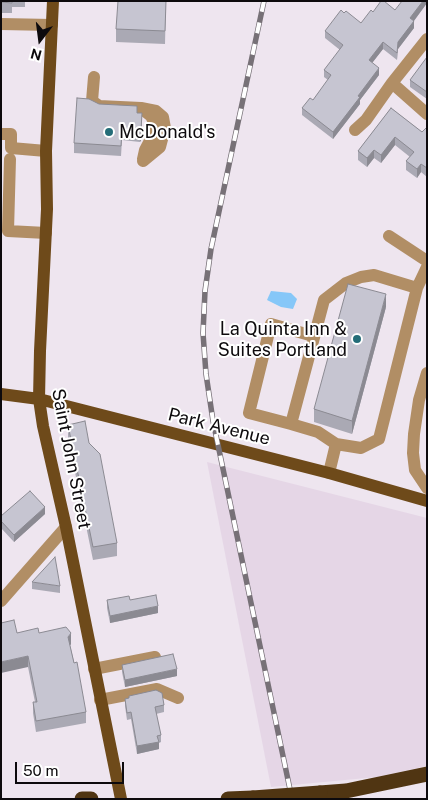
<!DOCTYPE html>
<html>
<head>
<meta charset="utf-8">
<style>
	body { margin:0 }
	#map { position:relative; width:428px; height:800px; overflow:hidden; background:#eee5ef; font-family:"Public Sans",sans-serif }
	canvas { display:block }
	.frame { position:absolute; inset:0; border:2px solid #0d0a0d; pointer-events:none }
	.north { position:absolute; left:15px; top:15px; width:50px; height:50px; -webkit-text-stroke:4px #fff; paint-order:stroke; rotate:195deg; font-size:14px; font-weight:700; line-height:20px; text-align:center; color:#0d0a0d }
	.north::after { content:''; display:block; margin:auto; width:18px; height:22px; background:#0d0a0d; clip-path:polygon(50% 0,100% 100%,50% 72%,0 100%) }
	.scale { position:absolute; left:15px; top:762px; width:109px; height:22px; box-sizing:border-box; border:2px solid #0d0a0d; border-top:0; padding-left:6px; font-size:15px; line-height:18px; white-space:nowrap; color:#0d0a0d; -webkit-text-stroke:4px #fff; paint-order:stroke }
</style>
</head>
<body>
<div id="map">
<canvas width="428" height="800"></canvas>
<div class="frame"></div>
<div class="north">N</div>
<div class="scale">50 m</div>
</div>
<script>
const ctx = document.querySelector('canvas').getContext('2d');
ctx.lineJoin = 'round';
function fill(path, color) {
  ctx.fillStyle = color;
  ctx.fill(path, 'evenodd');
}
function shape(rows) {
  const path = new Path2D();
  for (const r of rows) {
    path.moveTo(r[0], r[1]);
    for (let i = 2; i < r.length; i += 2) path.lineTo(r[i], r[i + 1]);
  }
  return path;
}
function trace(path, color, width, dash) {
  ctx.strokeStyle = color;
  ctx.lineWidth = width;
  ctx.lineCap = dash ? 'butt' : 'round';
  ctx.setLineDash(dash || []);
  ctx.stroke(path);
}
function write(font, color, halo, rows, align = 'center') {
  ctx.font = font + ' "Public Sans",sans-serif';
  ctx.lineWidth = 4;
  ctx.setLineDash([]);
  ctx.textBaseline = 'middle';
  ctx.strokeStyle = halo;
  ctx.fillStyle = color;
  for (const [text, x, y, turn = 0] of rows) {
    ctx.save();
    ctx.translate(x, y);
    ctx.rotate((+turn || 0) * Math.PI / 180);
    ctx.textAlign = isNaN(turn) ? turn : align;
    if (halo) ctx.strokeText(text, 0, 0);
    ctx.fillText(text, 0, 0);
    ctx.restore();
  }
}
const built = shape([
	[207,462,427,518,427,766,377,777,271,787]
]);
const water = shape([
	[271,291,291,293,297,299,293,309,281,307,267,300]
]);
const minor = shape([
	[1,24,52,25],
	[94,77,92,101,99,106,141,108,156,111,163,117,165,128,160,147,143,161],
	[392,83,427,114],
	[142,109,151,116,154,122,154,133,145,150,143,159],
	[355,130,366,120,392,83,427,39],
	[1,134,11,134,11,148,46,151],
	[10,159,8,231,46,233],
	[389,236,427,261],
	[427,373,419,400,414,434,413,453,415,470,427,488],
	[291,424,249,413,271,324,313,336],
	[336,444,361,448,379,439,417,288],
	[329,473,336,444,318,432,291,424,324,300,346,283,361,277,374,275,417,288,427,267],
	[1,601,66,527],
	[94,669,155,657],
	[100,700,157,689,178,698]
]);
const major = shape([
	[53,1,46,151,47,209,40,351,39,399,43,426,66,527,121,799],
	[1,394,39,399,329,473,427,501]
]);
const highway = shape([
	[320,793,346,791,427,774],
	[82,799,91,799],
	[228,799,253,798]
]);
const rail = shape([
	[264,1,211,249,205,291,203,333,206,374,213,421,292,799]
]);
const highwayBridge = shape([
	[253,798,320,793]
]);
const wall = shape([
	[1,1,25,1,25,7,12,7,12,13,1,13],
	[166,1,165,44,116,42,116,29],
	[427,1,427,3,414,21,414,28,398,49,397,60,383,49,372,63,379,75,360,100,360,104,333,139,302,115,302,108,313,100,328,80,324,77,324,70,340,50,325,38,325,31,361,23,373,12,395,10],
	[427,51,427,99,410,87,410,80,426,59,426,53],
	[99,104,137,113,142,124,141,140,140,142,122,140,121,156,74,153,74,143],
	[391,108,422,132,427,127,427,177,421,172,417,178,406,170,406,161,410,157,395,145,381,163,374,158,367,167,358,160,358,151],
	[386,307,352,434,314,422,314,409],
	[68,425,89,443,117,543,117,556,93,560,68,438],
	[45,514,14,542,1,528,1,516],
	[32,582,60,586,60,593,32,589],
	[107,600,130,600,158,613,110,623,107,608],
	[17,633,39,633,71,644,70,645,86,712,86,723,36,732,33,713,33,702,35,702,28,667],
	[122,665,177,676,125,687,122,672],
	[129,696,164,705,164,712,156,714,161,735,161,742,159,743,159,749,137,754,131,719,127,720,125,706,125,699,129,698]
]);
const shadedWall = shape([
	[423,1,427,1,427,3,413,22,414,21,414,28,398,49,397,60,398,42,410,18],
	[383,42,383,49,369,67,369,60],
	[379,68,379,75,360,100,360,104,333,139,333,132,358,96],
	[142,113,141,140,140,142,140,131],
	[395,137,395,145,381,163,381,155],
	[374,150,374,158,367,167,367,158],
	[421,164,421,172,417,178,417,169],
	[386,294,386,307,352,434,352,421],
	[45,507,45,514,14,542,14,535],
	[158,606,158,613,110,623,110,616],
	[71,633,71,644,68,648,68,637],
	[28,656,28,667,1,673,1,662],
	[177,669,177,676,125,687,125,680],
	[159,742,159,749,137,754,137,746]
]);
const building = shape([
	[1,1,12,1,12,3,1,2,1,1],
	[118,1,166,1,165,31,116,29,118,1],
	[381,1,384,1,395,10,402,1,423,1,410,18,414,21,398,42,397,53,383,42,369,60,379,68,358,96,360,97,333,132,302,108,310,98,313,100,331,75,324,70,343,45,325,31,341,10,344,13,346,11,361,23,371,10,373,12,381,1],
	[427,57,427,92,410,80,427,57],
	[77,98,89,99,99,104,137,106,137,113,142,113,141,130,140,131,122,130,121,146,74,143,77,98],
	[391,108,422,132,427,127,427,168,421,164,417,169,406,161,414,152,395,137,381,155,374,150,367,158,358,151,391,108],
	[348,284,386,294,352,421,314,409,348,284],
	[85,421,89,443,100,454,117,543,93,547,68,425,85,421],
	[30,491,45,507,14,535,1,521,1,516,30,491],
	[55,557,60,586,32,582,55,557],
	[156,595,158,606,110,616,107,600,129,596,130,600,156,595],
	[14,620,17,633,38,628,39,633,66,627,71,633,68,637,74,663,77,662,86,712,36,721,33,702,37,702,28,656,1,662,1,623,14,620],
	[173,654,177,669,125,680,122,665,173,654],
	[156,690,162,693,164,705,155,707,161,735,157,736,159,742,137,746,131,712,127,713,125,699,129,698,129,696,156,690]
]);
const markers = [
	[109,132,5,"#246d78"],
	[357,339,5,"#246d78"]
];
const poiNames = [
	["McDonald's",119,132],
	["La Quinta Inn &",347,329,"right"],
	["Suites Portland",347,350,"right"]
];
const streetNames = [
	["Park Avenue",219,427,14],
	["Saint John Street",71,459,79]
];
fill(built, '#e5d6e6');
fill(water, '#86c7f8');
trace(minor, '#b18e65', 12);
trace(major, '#6e4a1a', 12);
trace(highway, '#503512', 15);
trace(rail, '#777177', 5.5);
trace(rail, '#fff', 4, [11]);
trace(highwayBridge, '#503512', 15);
fill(wall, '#aaa9b4');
fill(shadedWall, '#8b8a92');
fill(building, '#c6c5d1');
trace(building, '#8b8a92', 1);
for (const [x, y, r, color] of markers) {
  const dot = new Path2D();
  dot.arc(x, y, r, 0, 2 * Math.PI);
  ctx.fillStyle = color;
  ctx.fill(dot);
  trace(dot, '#fff', 2);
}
write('18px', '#0d0a0d', '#fff', poiNames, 'left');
write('18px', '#0d0a0d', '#fff', streetNames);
</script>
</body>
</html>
